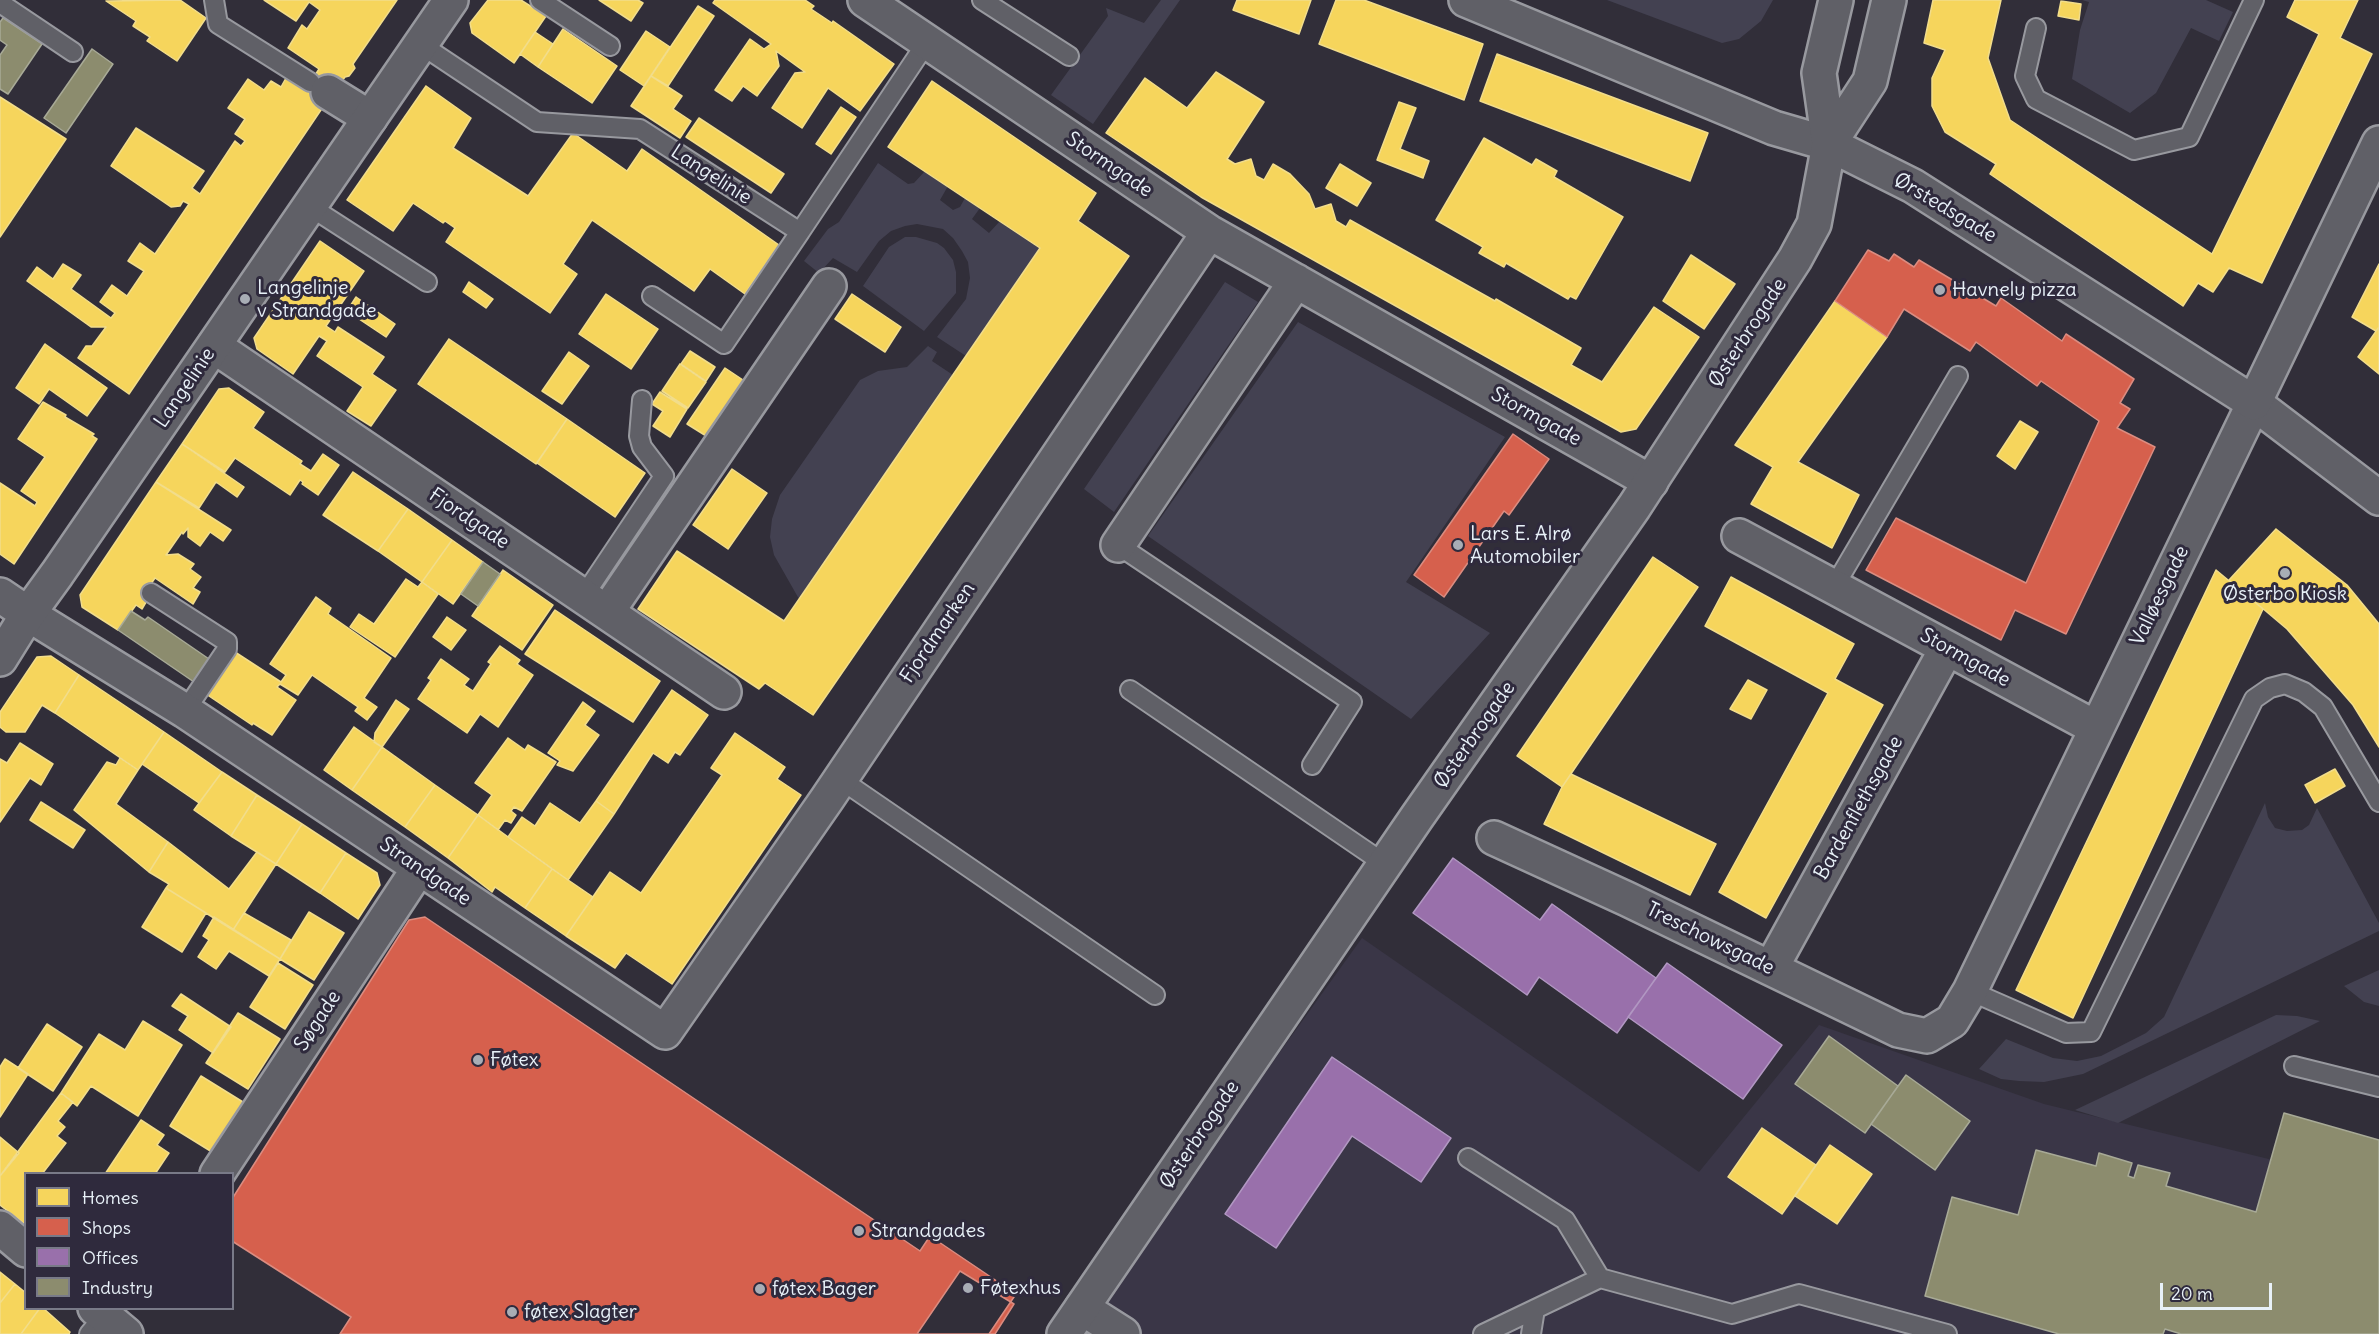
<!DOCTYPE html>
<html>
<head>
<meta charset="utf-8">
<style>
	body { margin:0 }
	#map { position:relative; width:2379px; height:1334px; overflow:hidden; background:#312e39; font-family:Delius,sans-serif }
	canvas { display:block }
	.legend { position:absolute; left:24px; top:1172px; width:210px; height:138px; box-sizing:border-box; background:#2f2a3d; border:2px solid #797a88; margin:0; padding:8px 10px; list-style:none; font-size:18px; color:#e8f1f8 }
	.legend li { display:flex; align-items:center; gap:12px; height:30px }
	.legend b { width:30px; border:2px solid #797a88 }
	.scale { position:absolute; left:2160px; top:1283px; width:112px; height:27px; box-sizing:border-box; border:3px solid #e8f1f8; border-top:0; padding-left:8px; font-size:18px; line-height:21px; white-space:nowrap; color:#e8f1f8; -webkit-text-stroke:4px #2f2a3d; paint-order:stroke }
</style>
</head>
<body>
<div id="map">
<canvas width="2379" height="1334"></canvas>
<ul class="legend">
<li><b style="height:16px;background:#f6d55c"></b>Homes</li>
<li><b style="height:16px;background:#d6604d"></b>Shops</li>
<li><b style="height:16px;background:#9970ab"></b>Offices</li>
<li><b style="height:16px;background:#8c8c6e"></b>Industry</li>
</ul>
<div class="scale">20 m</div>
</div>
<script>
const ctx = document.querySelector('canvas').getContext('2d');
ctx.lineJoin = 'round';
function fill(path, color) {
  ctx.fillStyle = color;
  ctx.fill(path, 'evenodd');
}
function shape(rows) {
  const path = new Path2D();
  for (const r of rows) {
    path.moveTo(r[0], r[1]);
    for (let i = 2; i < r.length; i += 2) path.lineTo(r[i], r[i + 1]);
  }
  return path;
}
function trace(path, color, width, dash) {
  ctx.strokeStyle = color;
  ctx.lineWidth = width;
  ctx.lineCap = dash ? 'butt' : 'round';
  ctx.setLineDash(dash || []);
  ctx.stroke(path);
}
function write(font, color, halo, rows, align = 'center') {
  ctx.font = font + ' Delius,sans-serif';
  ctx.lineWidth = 6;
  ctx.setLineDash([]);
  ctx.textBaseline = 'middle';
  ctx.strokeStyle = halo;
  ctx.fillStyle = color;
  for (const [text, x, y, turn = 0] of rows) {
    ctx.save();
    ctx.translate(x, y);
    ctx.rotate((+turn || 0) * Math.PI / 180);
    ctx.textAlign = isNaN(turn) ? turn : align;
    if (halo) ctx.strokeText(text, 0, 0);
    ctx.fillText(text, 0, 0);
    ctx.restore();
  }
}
const built = shape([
	[1362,938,1699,1172,1819,1025,2044,1104,2379,1186,2379,1334,1077,1334]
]);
const green = shape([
	[1161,0,1180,0,1093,124,1051,95,1108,16,1106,8,1144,23],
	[1607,0,1773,0,1761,21,1739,39,1722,43],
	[2082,0,2206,0,2233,12,2219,41,2191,28,2156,93,2130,113,2072,79,2080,30,2089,2],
	[878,163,908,184,914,183,925,171,948,186,940,200,953,210,960,207,965,198,980,208,972,219,989,233,1000,221,1040,248,966,356,937,337,966,299,970,278,968,262,962,251,953,238,943,229,917,224,905,226,891,231,879,241,857,272,833,258,819,273,804,261,828,229,839,222],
	[905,237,916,237,937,243,944,248,953,260,956,272,956,293,924,331,863,286,889,247],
	[1225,282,1258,302,1114,512,1084,489],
	[1298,322,1505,437,1406,582,1490,633,1411,719,1148,536],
	[928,346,937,352,932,361,953,375,799,599,774,555,770,537,772,519,780,495,860,380,878,371,907,367],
	[2265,803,2268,817,2275,828,2287,831,2302,830,2309,825,2317,808,2379,923,2379,931,2083,1074,2044,1082,2019,1081,2001,1079,1979,1069,2006,1039,2053,1058,2077,1061,2101,1056,2146,1033,2164,1017],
	[2379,970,2379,1006,2364,1002,2344,986],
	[2276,1015,2297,1016,2320,1021,2118,1123,2075,1110]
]);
const homes = shape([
	[180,0,206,18,177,61,147,41,150,37,133,26,136,21,106,1,180,0],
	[264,0,397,0,353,64,355,68,349,76,345,77,325,104,129,394,78,358,86,346,92,346,106,327,91,327,27,281,37,267,53,279,63,264,81,275,71,289,111,318,115,313,100,302,112,285,127,296,144,271,128,261,140,243,155,254,189,204,183,201,180,206,171,207,111,166,136,128,204,171,192,188,200,194,235,141,241,146,245,141,235,134,245,119,228,108,248,79,264,90,271,81,281,87,286,78,305,91,319,69,288,48,302,25,307,29,320,10,309,2,296,21,264,0],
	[488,0,521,0,546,16,514,63,472,33,470,23,488,0],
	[599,0,638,0,643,3,631,21,599,0],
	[715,0,805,0,814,6,811,9,832,23,833,21,894,64,860,111,828,88,802,128,772,108,795,73,805,72,776,51,779,66,757,96,743,86,732,101,715,90,750,39,764,49,771,44,713,3,715,0],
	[1237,0,1311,0,1299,34,1233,10,1237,0],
	[1336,0,1364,0,1483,44,1464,100,1319,44,1336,0],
	[1933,0,2001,0,1988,58,2010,120,2212,254,2319,34,2287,17,2295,0,2358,0,2340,38,2372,54,2262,283,2229,268,2213,292,2198,283,2183,306,1990,174,1996,164,1945,132,1932,106,1932,78,1945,50,1924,43,1933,0],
	[2061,1,2081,4,2079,20,2058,16,2061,1],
	[698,6,714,16,668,86,651,76,698,6],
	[563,29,617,66,592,103,538,67,563,29],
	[646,31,670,47,644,86,620,70,646,31],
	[535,32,553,44,538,67,520,54,535,32],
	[1497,54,1708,133,1690,181,1480,101,1497,54],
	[1216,72,1264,102,1227,159,1235,164,1251,159,1256,176,1264,180,1273,164,1290,174,1309,194,1315,209,1331,204,1336,221,1346,227,1350,220,1495,301,1496,299,1581,348,1571,365,1602,382,1654,307,1699,337,1636,429,1621,432,1201,197,1106,133,1145,78,1187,108,1216,72],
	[651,76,682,96,673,109,691,121,680,138,631,106,651,76],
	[932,81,1096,193,1078,221,1129,256,813,715,765,683,759,689,638,609,677,551,784,621,1040,248,888,147,932,81],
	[426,86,471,118,453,148,528,196,573,133,627,171,642,149,779,245,745,294,710,269,694,291,592,220,563,264,577,274,550,313,446,242,455,228,445,221,443,223,413,203,393,231,347,200,426,86],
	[0,97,66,139,0,237,0,97],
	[1399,102,1416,108,1400,149,1429,161,1423,178,1377,160,1399,102],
	[841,107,856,117,831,154,816,144,841,107],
	[699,118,784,174,771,193,686,137,699,118],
	[1484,138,1532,165,1536,159,1557,171,1554,177,1623,217,1576,299,1570,296,1568,299,1506,263,1504,267,1479,253,1483,247,1436,220,1484,138],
	[1340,164,1371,183,1357,206,1326,188,1340,164],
	[320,241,364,271,326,326,335,332,338,327,384,357,372,374,396,390,371,426,347,411,363,387,317,356,327,341,319,336,293,374,257,349,254,338,320,241],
	[1691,255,1735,284,1704,329,1663,301,1691,255],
	[2379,264,2379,327,2376,331,2352,317,2379,264],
	[469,282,493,299,486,308,463,292,469,282],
	[606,294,658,329,631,369,579,334,606,294],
	[852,294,901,327,885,352,835,319,852,294],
	[356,297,395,324,386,337,347,311,356,297],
	[1835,301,1887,337,1798,462,1859,495,1832,548,1751,504,1773,467,1735,445,1835,301],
	[2379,327,2379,374,2358,357,2379,327],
	[449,339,567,419,536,464,418,384,449,339],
	[45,344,107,388,87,416,49,389,39,404,16,388,45,344],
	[690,351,715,367,706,381,681,364,690,351],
	[569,352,589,366,562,404,542,391,569,352],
	[680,364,706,382,688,408,662,391,680,364],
	[725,368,749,384,711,439,687,424,725,368],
	[229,388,264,412,253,428,302,461,300,464,311,471,323,454,339,465,318,495,302,484,303,482,300,480,290,495,235,458,225,472,182,444,219,389,229,388],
	[660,392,687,409,670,437,653,426,663,411,652,404,660,392],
	[43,402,66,415,65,417,94,434,92,436,97,439,14,564,0,554,0,483,35,506,37,502,21,491,45,457,18,439,43,402],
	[567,419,645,473,615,517,537,463,567,419],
	[2020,421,2038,432,2015,469,1997,456,2020,421],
	[182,444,244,487,237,497,216,482,199,508,156,482,182,444],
	[732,469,767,493,728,549,693,525,732,469],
	[353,472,408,509,378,551,323,515,353,472],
	[156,482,231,530,223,541,210,532,200,546,188,537,188,528,183,534,182,532,166,555,178,554,194,564,190,569,201,577,193,588,200,592,193,604,155,578,144,594,149,597,142,609,136,605,118,630,82,607,80,595,156,482],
	[408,509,452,540,422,582,378,551,408,509],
	[2276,529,2347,585,2379,624,2379,747,2353,705,2287,629,2229,580,2276,529],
	[452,540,483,562,453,604,422,582,452,540],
	[1653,557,1698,587,1562,787,1517,756,1653,557],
	[503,570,553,605,522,650,472,616,503,570],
	[2216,570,2263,609,2073,1018,2016,990,2216,570],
	[1731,577,1854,644,1835,679,1883,705,1766,918,1719,892,1828,693,1705,626,1731,577],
	[406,579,418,587,422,582,438,594,395,657,350,627,359,614,374,624,406,579],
	[316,597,331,608,328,614,391,658,364,698,377,707,367,720,355,711,358,707,312,675,298,695,280,684,277,687,296,700,272,735,253,723,252,725,206,694,235,652,281,682,286,675,270,664,316,597],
	[555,610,660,681,633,722,525,654,555,610],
	[447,617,466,630,451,650,433,637,447,617],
	[500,646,520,660,517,664,533,675,498,727,480,714,467,733,418,699,431,680,428,678,441,659,469,679,464,685,473,691,491,664,488,662,500,646],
	[51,656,79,675,55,713,42,705,25,732,6,732,0,727,0,712,37,657,51,656],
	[79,675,164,732,138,770,55,713,79,675],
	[1748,680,1767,690,1751,719,1730,709,1748,680],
	[672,690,708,715,680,755,675,752,668,763,653,753,614,814,596,801,672,690],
	[396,700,409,709,382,747,374,742,375,733,396,700],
	[583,702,595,711,585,725,599,735,573,771,557,765,560,761,548,753,583,702],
	[354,727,382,747,352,790,324,770,354,727],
	[164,732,222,772,199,803,142,764,164,732],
	[735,733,785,767,777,779,801,795,672,984,626,953,615,968,566,936,610,872,641,893,722,775,711,768,735,733],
	[508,738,525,750,528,745,556,762,522,811,514,807,511,811,516,815,511,823,505,820,498,830,478,815,492,795,475,783,508,738],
	[20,743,53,764,41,785,30,778,0,822,0,759,7,763,20,743],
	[382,747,435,785,405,827,352,790,382,747],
	[120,758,138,770,116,804,168,842,149,872,74,810,107,762,116,765,120,758],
	[2335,769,2345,786,2315,803,2305,785,2335,769],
	[222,772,257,795,231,836,194,810,222,772],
	[1571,774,1716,844,1690,895,1544,824,1562,787,1571,774],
	[435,785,478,815,448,858,405,827,435,785],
	[257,795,302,824,276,864,231,836,257,795],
	[596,801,614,814,568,880,508,837,522,817,535,826,550,803,580,823,596,801],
	[41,802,85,830,73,848,30,820,41,802],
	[478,815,552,869,525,908,495,887,492,892,448,858,478,815],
	[302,824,346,853,320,893,276,864,302,824],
	[168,842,229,889,257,852,276,864,233,930,166,888,169,884,149,872,168,842],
	[346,853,377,873,380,885,358,919,320,893,346,853],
	[552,869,593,897,566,936,525,908,552,869],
	[166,888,206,913,182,952,142,927,166,888],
	[309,912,344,933,314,980,280,959,309,912],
	[244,913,291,940,280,959,233,930,244,913],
	[214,917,280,959,269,976,229,951,216,969,198,957,209,940,203,936,214,917],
	[278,963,313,985,285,1029,250,1007,278,963],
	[181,994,231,1027,213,1053,179,1030,188,1016,172,1006,181,994],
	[238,1013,280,1039,248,1089,206,1063,238,1013],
	[143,1021,182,1045,138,1116,91,1086,77,1106,61,1093,99,1034,125,1050,143,1021],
	[47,1024,82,1047,53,1091,18,1068,47,1024],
	[5,1059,28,1074,0,1117,0,1067,5,1059],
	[201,1076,243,1102,212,1152,170,1126,201,1076],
	[61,1093,73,1102,58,1121,65,1127,57,1136,66,1143,42,1174,26,1174,26,1225,0,1205,0,1176,61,1093],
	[141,1120,164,1135,157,1145,169,1153,155,1174,105,1174,141,1120],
	[1762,1128,1816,1165,1782,1214,1728,1177,1762,1128],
	[0,1137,19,1153,0,1176,0,1137],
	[1830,1145,1872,1174,1837,1224,1795,1196,1830,1145],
	[0,1272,15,1284,0,1303,0,1272],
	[15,1284,26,1293,26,1308,40,1308,21,1334,0,1334,0,1303,15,1284],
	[40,1308,43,1308,70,1332,69,1334,21,1334,40,1308]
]);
const shops = shape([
	[1868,250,1889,261,1894,254,1914,267,1919,260,1996,306,2001,298,2062,341,2066,334,2134,379,2120,403,2130,409,2117,428,2155,447,2066,634,2015,610,2001,640,1866,570,1896,518,2026,583,2099,421,2041,381,2037,386,1976,342,1970,351,1904,309,1887,337,1835,301,1868,250],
	[1513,434,1549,459,1509,515,1504,511,1444,597,1414,575,1513,434],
	[425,917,920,1251,930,1236,1016,1294,989,1334,340,1334,351,1317,232,1241,232,1199,409,920,425,917],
	[960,1271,1014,1304,995,1334,917,1334,960,1271]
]);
const offices = shape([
	[1453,858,1540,920,1552,904,1656,978,1617,1033,1539,977,1527,995,1413,913,1453,858],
	[1667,963,1782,1045,1743,1099,1628,1017,1667,963],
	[1332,1057,1451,1138,1421,1182,1352,1136,1276,1248,1225,1214,1332,1057]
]);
const industry = shape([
	[3,18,42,44,8,94,0,89,0,55,7,45,0,40,0,22,3,18],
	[92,49,113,64,66,133,44,118,92,49],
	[483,562,500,574,478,606,461,594,483,562],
	[131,611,145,620,148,617,209,659,194,682,118,630,131,611],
	[1829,1036,1898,1086,1865,1133,1795,1084,1829,1036],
	[1906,1075,1970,1121,1935,1170,1871,1124,1906,1075],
	[2284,1113,2379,1140,2379,1334,2181,1334,2165,1329,2163,1334,2059,1334,1925,1296,1952,1197,2018,1215,2036,1150,2096,1166,2099,1153,2132,1163,2128,1176,2134,1178,2138,1165,2170,1173,2166,1186,2256,1212,2284,1113]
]);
const lane = shape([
	[214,0,218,24,310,82],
	[540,0,610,46],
	[982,0,1069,56],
	[0,3,73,52],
	[2036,28,2025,76,2036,99,2134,150,2189,137,2254,0],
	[420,44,537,122,640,129,800,232,724,344,652,296],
	[309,206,427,282],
	[800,232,927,42],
	[1118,545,1352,702,1312,765],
	[1834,587,1958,376],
	[151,593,227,642,227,649,185,711],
	[583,597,664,476,642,447,639,436,642,400],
	[1130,690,1385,864],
	[840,779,1155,995],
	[1970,991,2066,1033,2091,1032,2254,699,2270,688,2285,684,2304,692,2323,707,2379,802],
	[2294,1066,2379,1087],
	[1468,1158,1565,1220,1600,1278],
	[89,1334,104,1316],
	[1483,1334,1600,1278,1732,1314,1799,1294,1947,1334],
	[1531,1334,1535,1309]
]);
const street = shape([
	[865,0,1209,232,1651,482],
	[1466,0,1774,128,1829,144],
	[328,92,370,118],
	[214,346,724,692],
	[1739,536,2096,728],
	[1118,545,1296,281],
	[607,612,829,286],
	[28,614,185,711,665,1032,827,799,1209,232],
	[1494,838,1627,899,1898,1030,1927,1036,1952,1021,1970,991,2254,403,2379,498],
	[1771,968,1947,648],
	[217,1174,419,868],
	[0,1228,26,1250],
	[95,1308,126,1334],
	[1082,1308,1123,1334]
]);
const secondary = shape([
	[1829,144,1913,186,2254,403,2379,143],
	[1829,144,1870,81,1889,0],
	[0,595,28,614],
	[0,659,28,614,57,574,451,0],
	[1064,1334,1417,817,1634,507,1795,259,1814,224,1829,144,1819,73,1836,0]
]);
const markers = [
	[1940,290,6,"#a8adb5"],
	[245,299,6,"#a8adb5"],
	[1458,545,6,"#a8adb5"],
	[2285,573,6,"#a8adb5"],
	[478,1060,6,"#a8adb5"],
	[859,1231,6,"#a8adb5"],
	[968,1288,6,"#a8adb5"],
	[760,1289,6,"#a8adb5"],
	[512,1312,6,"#a8adb5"]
];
const streetNames = [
	["Stormgade",1109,165,34],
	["Langelinie",711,175,33],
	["Ørstedsgade",1945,208,31],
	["Østerbrogade",1748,333,-57],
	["Langelinie",185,388,-56],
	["Stormgade",1536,417,29],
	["Fjordgade",469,519,34],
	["Valløesgade",2160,596,-64],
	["Fjordmarken",938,633,-56],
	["Stormgade",1965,658,29],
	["Østerbrogade",1475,735,-55],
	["Bardenflethsgade",1859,808,-61],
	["Strandgade",425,872,34],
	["Treschowsgade",1710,939,26],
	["Søgade",318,1021,-57],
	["Østerbrogade",1200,1135,-56]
];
const poiNames = [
	["Langelinje",257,288],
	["v Strandgade",257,311],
	["Havnely pizza",1952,290],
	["Lars E. Alrø",1470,534],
	["Automobiler",1470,557],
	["Østerbo Kiosk",2285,594,"center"],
	["Føtex",490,1060],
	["Strandgades",871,1231],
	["Føtexhus",980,1288],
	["føtex Bager",772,1289],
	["føtex Slagter",524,1312]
];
fill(built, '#3a3647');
fill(green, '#434151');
fill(homes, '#f6d55c');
trace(homes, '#f2dd8b', 1.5);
fill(shops, '#d6604d');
trace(shops, '#db8c80', 1.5);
fill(offices, '#9970ab');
trace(offices, '#b197c2', 1.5);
fill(industry, '#8c8c6e');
trace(industry, '#a8aa97', 1.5);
trace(lane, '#98999f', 22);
trace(street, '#98999f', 38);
trace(secondary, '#98999f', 38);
trace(lane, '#606067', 18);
trace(street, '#606067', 33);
trace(secondary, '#606067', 33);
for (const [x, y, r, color] of markers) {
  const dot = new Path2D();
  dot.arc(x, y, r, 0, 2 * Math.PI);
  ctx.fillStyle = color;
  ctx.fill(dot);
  trace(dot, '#2f2a3d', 2);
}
write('20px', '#e8f1f8', '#2f2a3d', streetNames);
write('20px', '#e8f1f8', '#2f2a3d', poiNames, 'left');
</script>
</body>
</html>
